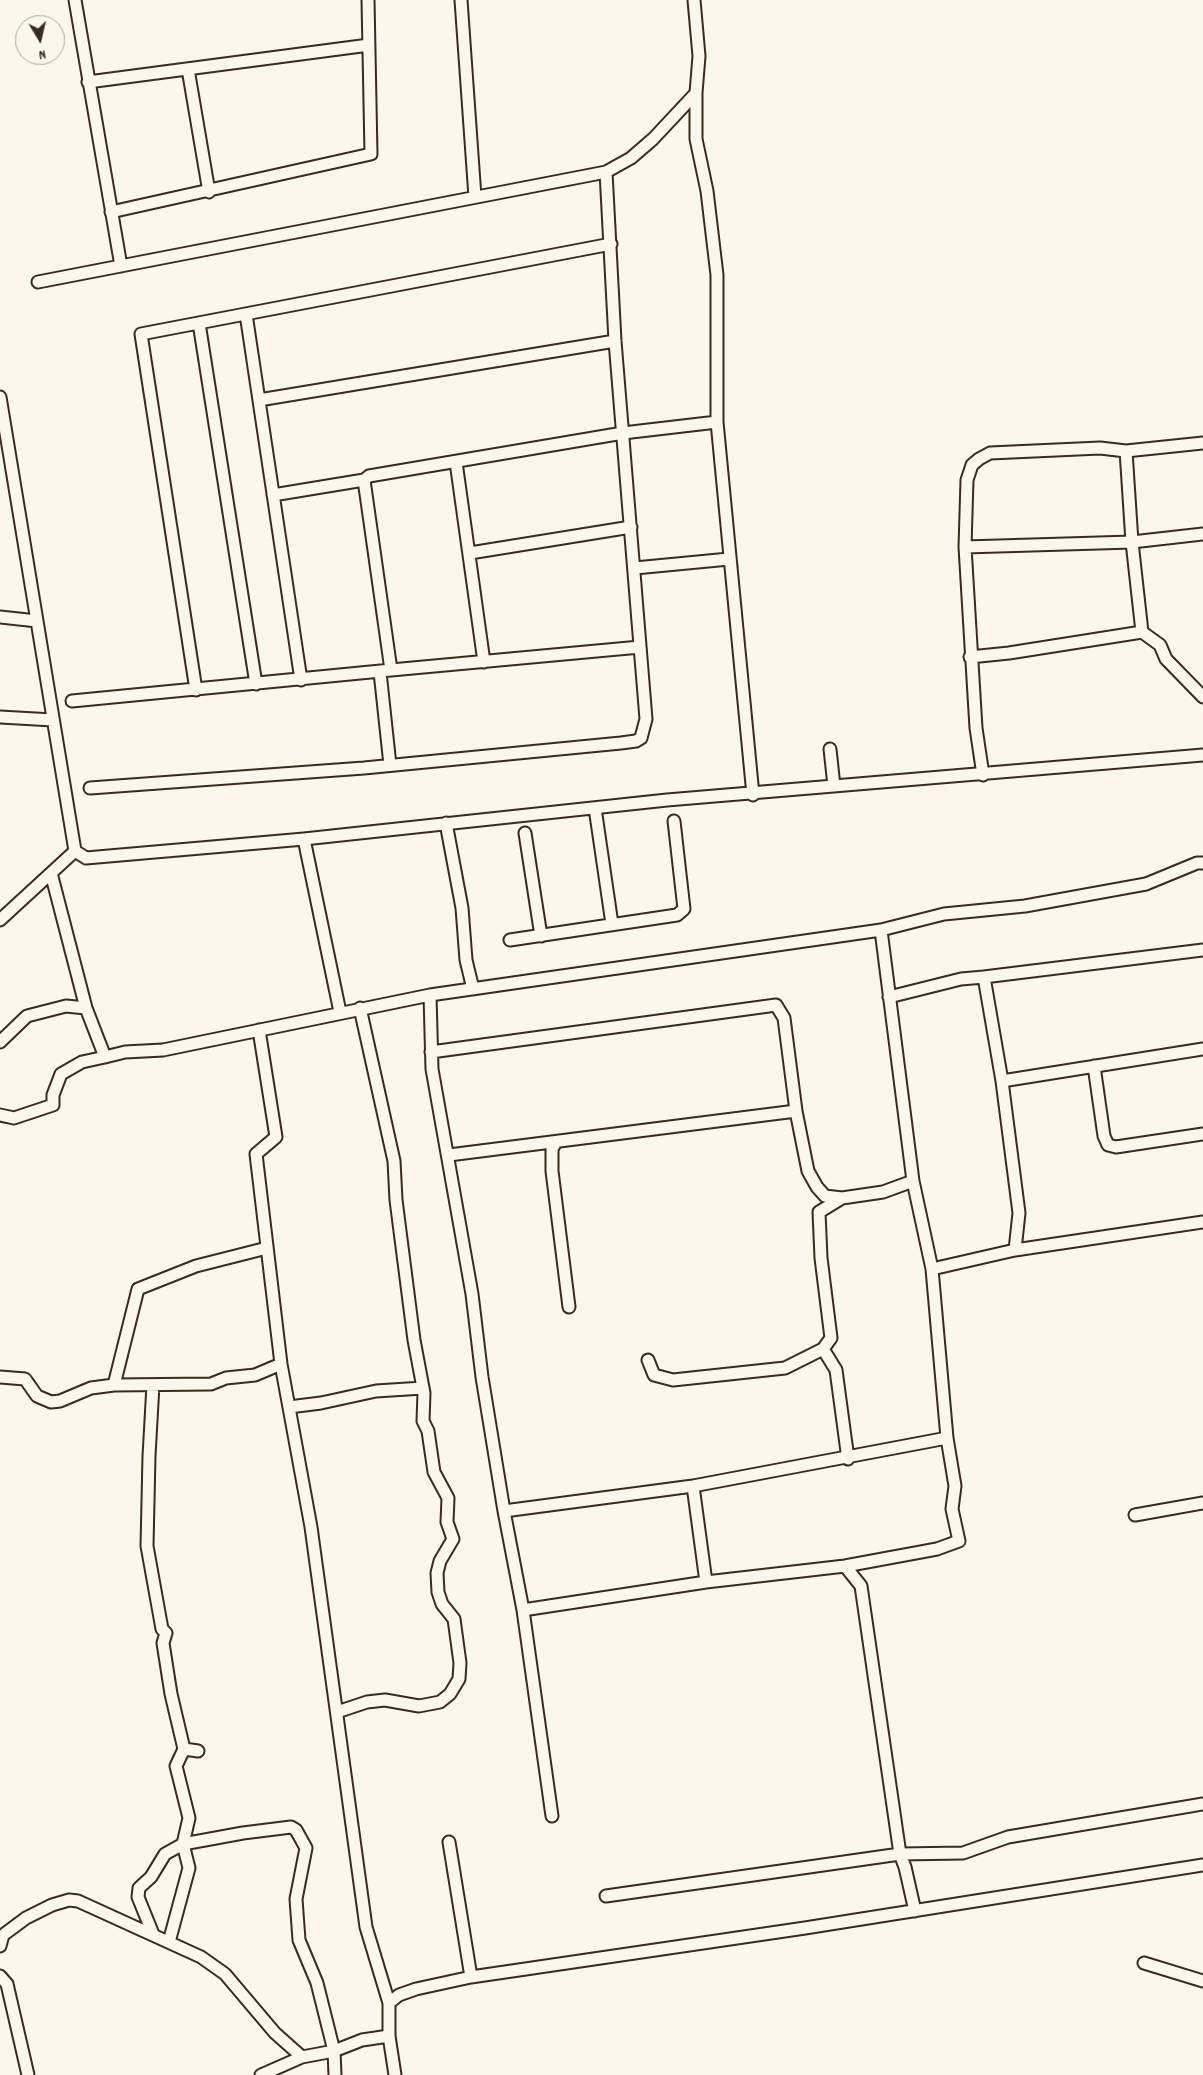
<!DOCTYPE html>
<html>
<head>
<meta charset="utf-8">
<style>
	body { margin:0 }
	#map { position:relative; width:1203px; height:2075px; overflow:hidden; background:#fbf7ec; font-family:Dekko,sans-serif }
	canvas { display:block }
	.north { position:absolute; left:15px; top:15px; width:50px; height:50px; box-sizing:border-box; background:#fbf7ec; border:1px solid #aea59a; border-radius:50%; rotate:171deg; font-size:14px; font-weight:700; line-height:20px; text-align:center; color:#3b2a1e }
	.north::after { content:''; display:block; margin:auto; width:18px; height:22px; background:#3b2a1e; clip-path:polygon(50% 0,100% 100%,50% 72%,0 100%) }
</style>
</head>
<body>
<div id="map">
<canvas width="1203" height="2075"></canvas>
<div class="north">N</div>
</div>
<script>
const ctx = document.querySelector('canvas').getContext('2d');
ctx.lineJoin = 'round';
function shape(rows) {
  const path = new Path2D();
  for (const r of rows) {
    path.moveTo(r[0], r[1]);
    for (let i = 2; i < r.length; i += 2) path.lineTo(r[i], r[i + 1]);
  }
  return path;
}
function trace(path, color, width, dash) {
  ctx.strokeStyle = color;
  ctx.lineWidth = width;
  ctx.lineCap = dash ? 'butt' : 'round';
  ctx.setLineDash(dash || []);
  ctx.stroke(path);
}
const minor = shape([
	[75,0,121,266],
	[461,0,475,197],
	[188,69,209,192],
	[88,82,369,45],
	[696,93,696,139,707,191,717,275,717,422,753,795],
	[111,212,371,154,368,0],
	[38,282,606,172,631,158,653,139,696,93,699,56,694,0],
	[246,314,301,680],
	[199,323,256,684],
	[0,397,75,851,86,858,304,839,667,800,1203,755],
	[259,400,615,341],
	[1126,451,1132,542,1142,632],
	[456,462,484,662],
	[273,495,364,480],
	[965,547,1132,542,1203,534],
	[470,553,631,527],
	[635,568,729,559],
	[0,617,37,621],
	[640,647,391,670,364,480,369,476,623,433,717,422],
	[970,657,1009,653,1142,632,1160,645,1166,659,1203,697],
	[380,672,390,765],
	[196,690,141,334,611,244],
	[72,701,391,670],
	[0,717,53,720],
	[830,749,834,786],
	[983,775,976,728,965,547,967,480,972,465,979,459,990,453,1100,448,1126,451,1203,443],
	[90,788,364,768,621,743,636,741,641,738,646,719,615,341,606,172],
	[595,808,612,924],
	[446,823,462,908,466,960,473,989],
	[525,833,541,936],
	[304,839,340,1012],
	[51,873,86,1008,105,1057,125,1052,163,1050,430,995,881,930,944,914,1025,906,1146,884,1197,863,1203,863],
	[0,920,75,851],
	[510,940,677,915,684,909,674,821],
	[984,977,1203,950],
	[430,995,432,1069,472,1294,482,1377,504,1511,523,1610],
	[889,997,961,979,984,977,1002,1081,1019,1213,1015,1250],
	[259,1030,276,1137,256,1154,281,1364,311,1527,366,1927,389,2003],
	[0,1042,27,1016,66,1006,86,1008],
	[431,1052,776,1005,784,1018,796,1111,808,1171,817,1187,825,1196,842,1198,883,1192,913,1181],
	[1094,1066,1104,1136,1108,1145,1116,1147,1203,1134],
	[1002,1081,1203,1049],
	[0,1115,14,1118,53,1105,53,1095,61,1074,82,1062,105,1057],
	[556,1142,552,1149,552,1171,569,1307],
	[449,1155,796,1111],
	[932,1269,1015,1250,1203,1222],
	[823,1349,836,1370,848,1459],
	[648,1360,654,1375,673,1380,785,1368,823,1349,831,1338,821,1258,819,1212,842,1198],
	[0,1377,25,1379,37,1396,51,1402,60,1401,91,1388,114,1385,211,1384,226,1378,255,1375,281,1364],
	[114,1385,138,1289,196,1266,267,1248],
	[153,1385,149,1456,147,1546,162,1629,166,1633,163,1643,171,1694,184,1749,176,1766,189,1818,183,1844,189,1868,169,1942],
	[289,1407,321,1403,376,1391,423,1388],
	[693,1486,706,1582],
	[504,1511,693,1486,947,1438],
	[1135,1515,1203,1503],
	[845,1566,861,1586,900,1854,905,1867,915,1911],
	[337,1712,367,1702,385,1700,419,1706,440,1702,450,1694,459,1679,460,1663,454,1619,442,1604,438,1592,437,1573,440,1561,453,1539,447,1522,448,1498,434,1472,428,1431,423,1421,424,1393,414,1340,396,1200,394,1161,360,1008],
	[184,1749,198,1751],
	[552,1816,523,1610,706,1582,845,1566,937,1549,959,1541,952,1509,955,1486,947,1438,932,1269,913,1181,881,930],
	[449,1842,471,1977],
	[606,1896,900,1854,963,1853,1008,1837,1203,1804],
	[153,1934,138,1897,139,1888,151,1877,165,1854,183,1844,243,1833,291,1827,296,1830,306,1848,296,1899,299,1940,317,1983,334,2051,335,2075],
	[0,1946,3,1935,26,1918,52,1905,69,1900,78,1901,201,1957,225,1974,275,2033,302,2057],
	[1144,1963,1203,1981],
	[0,1976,7,1984,28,2075],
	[261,2075,302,2057,334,2051,362,2040,389,2036],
	[395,2075,389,2036,389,2003,399,1995,416,1989,471,1977,805,1928,1203,1865]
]);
trace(minor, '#3b2a1e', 15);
trace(minor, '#fbf7ec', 11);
</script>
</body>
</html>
